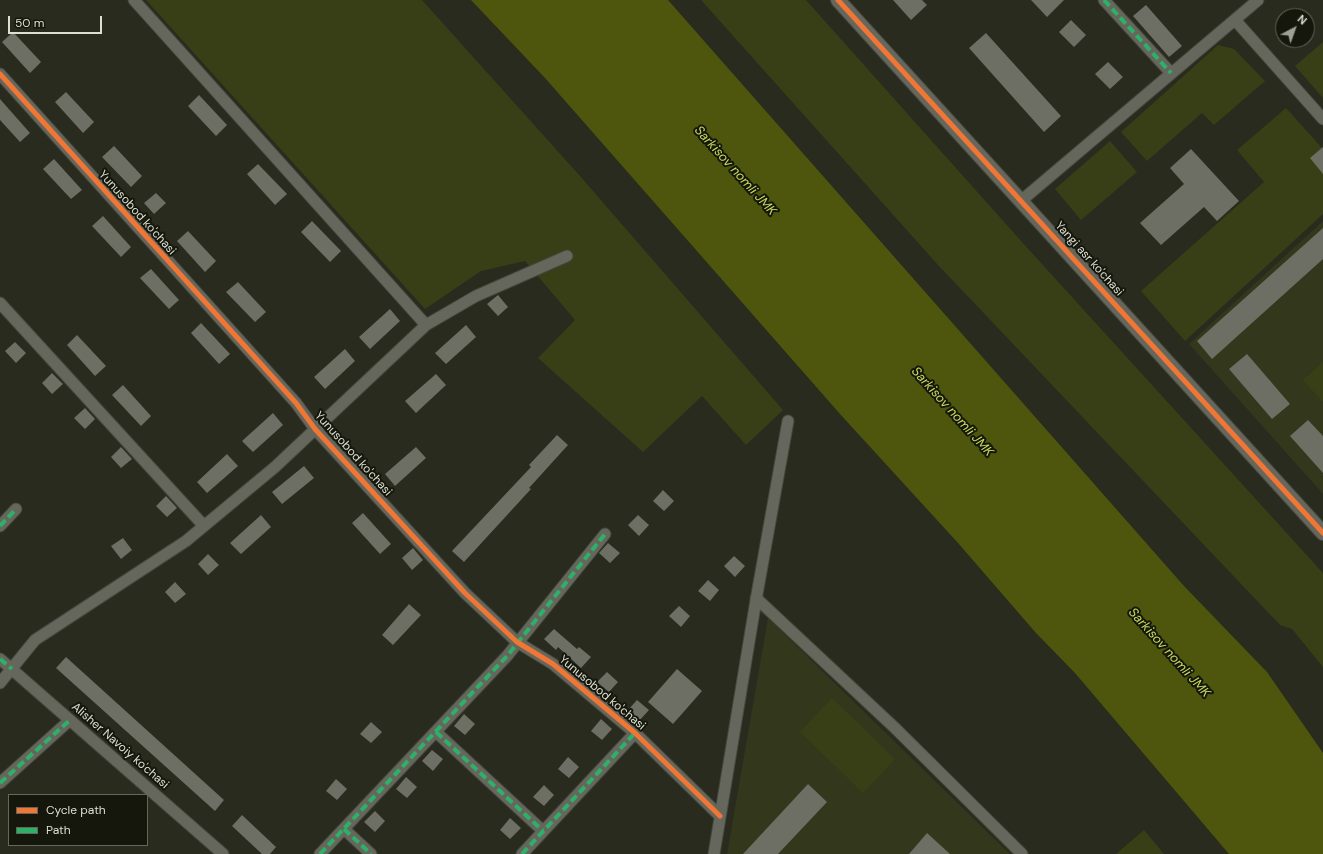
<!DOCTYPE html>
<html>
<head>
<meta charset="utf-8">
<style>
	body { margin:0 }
	#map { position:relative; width:1323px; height:854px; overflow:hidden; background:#282b1e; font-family:"DM Sans",sans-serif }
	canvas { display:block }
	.legend { position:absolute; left:8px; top:794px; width:140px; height:52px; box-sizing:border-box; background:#15170c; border:1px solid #65675b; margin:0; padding:5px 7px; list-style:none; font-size:12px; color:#dcdfd1 }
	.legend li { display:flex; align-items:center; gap:8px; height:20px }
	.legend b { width:20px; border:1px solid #65675b }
	.north { position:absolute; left:1275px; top:8px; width:40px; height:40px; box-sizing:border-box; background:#15170c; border:1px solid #65675b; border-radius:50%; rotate:41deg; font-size:11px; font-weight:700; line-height:16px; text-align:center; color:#dcdfd1 }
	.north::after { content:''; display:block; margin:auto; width:14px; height:18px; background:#9da092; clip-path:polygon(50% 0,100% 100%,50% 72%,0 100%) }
	.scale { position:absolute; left:8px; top:16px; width:94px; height:18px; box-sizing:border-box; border:2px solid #dcdfd1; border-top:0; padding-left:5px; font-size:12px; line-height:14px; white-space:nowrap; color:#dcdfd1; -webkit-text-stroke:3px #15170c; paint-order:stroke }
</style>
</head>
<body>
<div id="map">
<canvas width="1323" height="854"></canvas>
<ul class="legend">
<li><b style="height:5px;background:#f07635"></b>Cycle path</li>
<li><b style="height:5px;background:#2db169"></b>Path</li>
</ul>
<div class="north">N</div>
<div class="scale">50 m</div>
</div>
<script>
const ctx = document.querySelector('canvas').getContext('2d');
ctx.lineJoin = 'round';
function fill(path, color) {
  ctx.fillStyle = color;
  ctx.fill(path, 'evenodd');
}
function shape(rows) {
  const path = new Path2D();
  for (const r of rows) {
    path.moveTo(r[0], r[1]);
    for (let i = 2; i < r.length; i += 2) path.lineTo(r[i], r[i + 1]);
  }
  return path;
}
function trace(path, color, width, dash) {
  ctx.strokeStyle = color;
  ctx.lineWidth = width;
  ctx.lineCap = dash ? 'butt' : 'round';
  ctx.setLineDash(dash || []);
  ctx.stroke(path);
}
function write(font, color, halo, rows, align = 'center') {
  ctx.font = font + ' "DM Sans",sans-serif';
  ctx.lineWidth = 4;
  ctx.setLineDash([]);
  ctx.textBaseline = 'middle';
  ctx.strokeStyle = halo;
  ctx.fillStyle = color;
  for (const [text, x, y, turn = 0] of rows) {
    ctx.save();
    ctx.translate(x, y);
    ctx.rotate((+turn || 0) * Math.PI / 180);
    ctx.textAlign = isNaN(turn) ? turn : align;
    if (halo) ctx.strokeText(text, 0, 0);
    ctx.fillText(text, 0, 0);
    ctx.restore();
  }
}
const built = shape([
	[1323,221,1323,494,1189,344],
	[768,618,1010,854,727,854]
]);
const green = shape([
	[146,0,422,0,580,176,783,410,746,445,702,396,643,452,538,358,575,320,525,261,481,271,425,309],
	[701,0,806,0,1022,242,1323,573,1323,667,1292,629,1280,625,938,265],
	[1323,42,1323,98,1295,66],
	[1218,45,1234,49,1265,81,1214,125,1202,113,1147,161,1121,132],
	[1286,108,1323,149,1323,214,1185,341,1141,291,1264,182,1237,150],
	[1110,141,1137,172,1081,220,1055,189],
	[1323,362,1323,402,1303,380],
	[832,698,895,759,863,793,800,732],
	[1144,830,1164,854,1116,854]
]);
const water = shape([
	[471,0,668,0,1184,586,1267,672,1323,753,1323,854,1229,854,1075,673,1036,633,958,543,840,414,545,78]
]);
const building = shape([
	[893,0,922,0,927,5,911,20],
	[1031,0,1064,0,1047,17],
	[1146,5,1182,46,1169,57,1133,16],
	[1071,20,1086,35,1074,47,1059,32],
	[13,32,41,62,30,73,2,42],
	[986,33,1061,116,1044,132,969,48],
	[1108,62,1123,77,1110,89,1095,74],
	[66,92,94,122,83,133,55,102],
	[199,95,227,125,216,136,188,106],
	[0,99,30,133,20,142,0,120],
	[114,146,142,176,131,187,102,157],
	[1323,147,1323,174,1310,158],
	[1191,149,1239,201,1217,221,1204,207,1161,245,1140,223,1184,184,1170,168],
	[54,159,82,190,71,199,43,169],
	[258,164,287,194,275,205,247,174],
	[156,193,166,203,154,214,144,203],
	[103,216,131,247,121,257,92,226],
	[312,221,341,251,330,262,301,232],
	[1323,228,1323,259,1212,359,1197,341],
	[188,231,216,261,205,272,177,241],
	[151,269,179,300,169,309,140,278],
	[238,282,266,312,255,322,226,292],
	[498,295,508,307,498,316,487,304],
	[390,309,400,321,370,349,359,337],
	[201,323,230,354,219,364,191,333],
	[466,325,476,337,446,364,435,353],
	[77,335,106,366,95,376,67,345],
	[15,342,26,353,16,363,5,351],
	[345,349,355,361,325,389,314,377],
	[1247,354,1290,404,1272,419,1229,369],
	[52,373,63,384,52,394,42,383],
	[436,374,446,385,416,413,405,401],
	[123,385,151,416,141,426,112,395],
	[85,408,95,419,85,429,74,418],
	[273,413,283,425,253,452,242,441],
	[1308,420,1323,436,1323,473,1290,436],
	[557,435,568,445,529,488,531,489,464,562,452,551,531,467,529,465],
	[121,447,132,459,121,468,111,457],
	[416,447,426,458,395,486,385,474],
	[227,454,238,466,207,493,197,482],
	[304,466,314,478,282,504,272,492],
	[663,490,674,501,664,511,653,501],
	[166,496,177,508,167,517,156,506],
	[363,513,391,544,380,554,352,523],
	[261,515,271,527,241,554,230,543],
	[638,515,649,525,639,536,628,525],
	[123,538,132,550,121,559,111,546],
	[608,543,620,553,610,563,599,553],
	[413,548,423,560,412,570,402,558],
	[208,554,219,565,208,575,198,564],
	[734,556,745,566,735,577,724,566],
	[708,580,719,590,710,601,698,591],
	[175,582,186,594,175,603,165,592],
	[409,604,421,615,393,645,382,635],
	[679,606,690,616,681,627,669,616],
	[554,629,577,649,579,647,591,657,581,668,558,647,556,650,544,639],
	[66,657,224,800,215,811,56,668],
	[677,669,702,691,673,724,648,702],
	[607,672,618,682,609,692,597,682],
	[637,700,649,710,639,721,628,710],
	[464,714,475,724,465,735,454,726],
	[601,719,612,729,602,740,591,731],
	[371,722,382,732,371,743,360,734],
	[432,750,443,759,433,771,422,761],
	[568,757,579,767,569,778,558,769],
	[406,777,417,787,407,798,396,789],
	[336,779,347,789,337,800,326,791],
	[808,784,827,802,778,854,743,854],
	[544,785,554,795,544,806,533,797],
	[375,811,385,821,375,832,364,822],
	[242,815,276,847,270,854,262,854,232,826],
	[510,818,521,828,510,839,500,830],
	[927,833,950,854,909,854]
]);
const minor = shape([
	[134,0,426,325],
	[1104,0,1171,73],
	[1235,20,1323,119],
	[0,74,296,403,315,429,465,593,517,642,553,664,635,733,720,816],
	[1022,200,1258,0],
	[0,303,204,526],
	[0,526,16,509],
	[756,598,895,728,1022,854],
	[0,659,223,854],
	[0,683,35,640,186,541,275,467,426,325,476,296,567,256],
	[436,732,543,831],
	[0,783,70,720],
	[344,829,371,854],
	[320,854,507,656,605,534],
	[522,854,635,733],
	[714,854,756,600,788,421]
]);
const tertiary = shape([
	[838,0,1323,533]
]);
const quiet = shape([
	[1104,0,1171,73],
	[0,526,16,509],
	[0,659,12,669],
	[436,732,543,831],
	[0,783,70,720],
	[344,829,371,854],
	[320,854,507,656,605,534],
	[522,854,635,733]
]);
const cycleway = shape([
	[838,0,1323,533],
	[0,74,296,403,315,429,465,593,517,642,553,664,635,733,720,816]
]);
const streetNames = [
	["Yunusobod ko'chasi",137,213,48],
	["Yangi asr ko'chasi",1089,259,48],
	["Yunusobod ko'chasi",353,454,48],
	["Yunusobod ko'chasi",602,693,40],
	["Alisher Navoiy ko'chasi",120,746,41]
];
const waterNames = [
	["Sarkisov nomli JMK",735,171,48],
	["Sarkisov nomli JMK",952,412,48],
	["Sarkisov nomli JMK",1169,653,48]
];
fill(built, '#33371b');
fill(green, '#383f16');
fill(water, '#4d560c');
fill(building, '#6d6f64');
trace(minor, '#45473d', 13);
trace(tertiary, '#45473d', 16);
trace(minor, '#65675d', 11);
trace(tertiary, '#65675d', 14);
trace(quiet, '#2db169', 4, [8, 4]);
trace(cycleway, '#f07635', 5);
write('12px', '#dcdfd1', '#15170c', streetNames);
write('italic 13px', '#c8da5c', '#15170c', waterNames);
</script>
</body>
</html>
